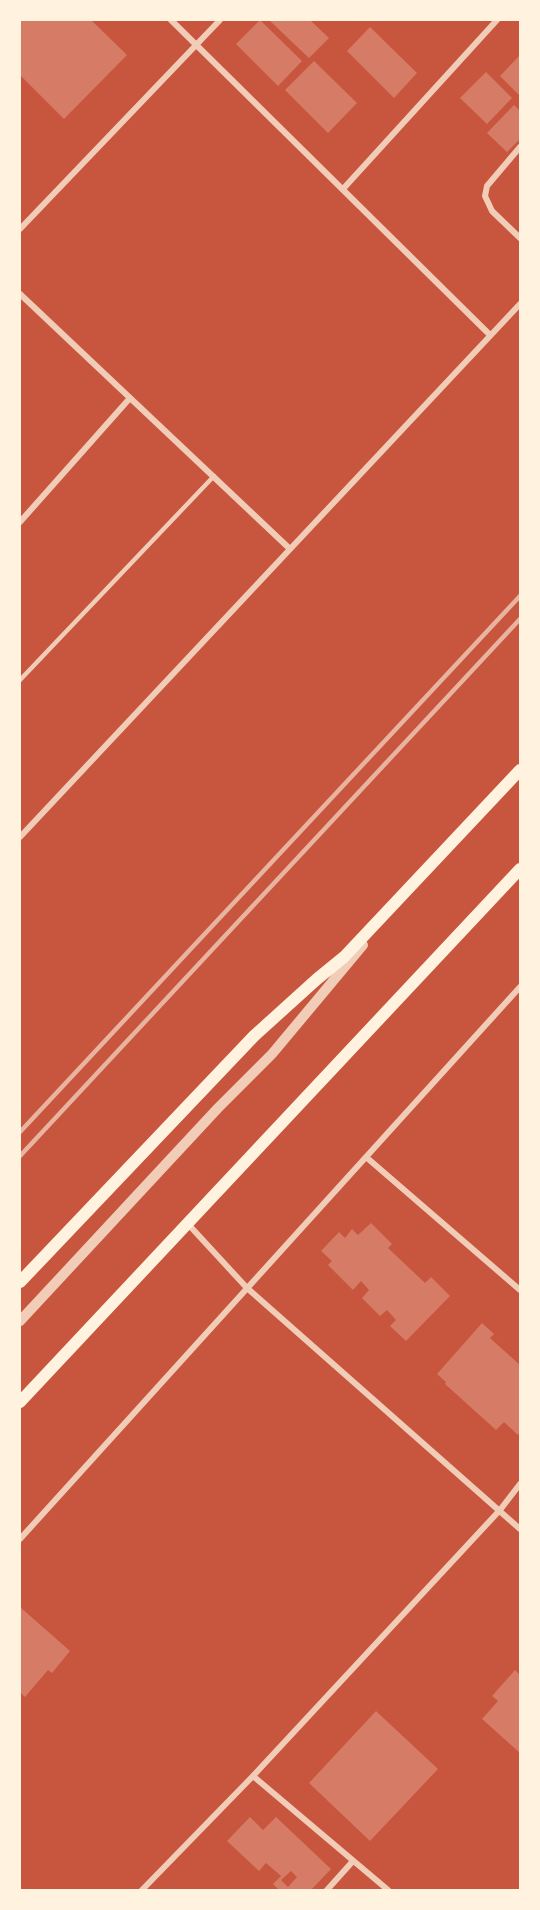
<!DOCTYPE html>
<html>
<head>
<meta charset="utf-8">
<style>
	body { margin:0 }
	#map { position:relative; width:540px; height:1910px; overflow:hidden; background:#c8553d; font-family:"Asap Condensed",sans-serif }
	canvas { display:block }
	.frame { position:absolute; inset:0; border:21px solid #fff3e0; pointer-events:none }
</style>
</head>
<body>
<div id="map">
<canvas width="540" height="1910"></canvas>
<div class="frame"></div>
</div>
<script>
const ctx = document.querySelector('canvas').getContext('2d');
ctx.lineJoin = 'round';
function fill(path, color) {
  ctx.fillStyle = color;
  ctx.fill(path, 'evenodd');
}
function shape(rows) {
  const path = new Path2D();
  for (const r of rows) {
    path.moveTo(r[0], r[1]);
    for (let i = 2; i < r.length; i += 2) path.lineTo(r[i], r[i + 1]);
  }
  return path;
}
function trace(path, color, width, dash) {
  ctx.strokeStyle = color;
  ctx.lineWidth = width;
  ctx.lineCap = dash ? 'butt' : 'round';
  ctx.setLineDash(dash || []);
  ctx.stroke(path);
}
const building = shape([
	[20,20,91,20,127,55,64,119,20,75],
	[260,20,302,61,278,86,236,44],
	[269,20,310,20,329,38,309,58],
	[370,27,417,73,394,98,347,51],
	[520,55,520,96,500,76],
	[314,61,357,103,328,133,285,90],
	[486,72,512,98,487,124,460,98],
	[514,105,520,111,520,139,507,152,487,133],
	[371,1223,392,1244,388,1248,425,1283,431,1277,450,1296,406,1341,390,1326,396,1320,387,1310,380,1316,362,1298,369,1290,361,1281,353,1290,328,1265,332,1261,321,1251,339,1232,345,1238,352,1229,358,1235],
	[482,1323,494,1334,490,1338,520,1365,520,1432,518,1435,504,1422,496,1430,445,1384,446,1382,437,1374],
	[20,1607,70,1651,52,1673,48,1670,25,1697,20,1692],
	[515,1670,520,1675,520,1753,482,1719,498,1701,492,1696],
	[376,1711,438,1769,370,1841,309,1783],
	[250,1817,263,1830,276,1817,331,1869,311,1890,279,1890,273,1884,281,1876,266,1863,259,1871,227,1841],
	[291,1871,297,1877,288,1887,281,1880]
]);
const service = shape([
	[20,680,214,476]
]);
const minor = shape([
	[171,20,490,335],
	[520,147,487,186,485,196,492,211,520,238],
	[343,189,497,20],
	[20,229,220,20],
	[20,294,290,549],
	[20,522,130,398],
	[20,837,520,304],
	[366,1157,520,1290],
	[188,1224,247,1288,520,1529],
	[20,1539,520,987],
	[253,1776,388,1890],
	[142,1890,253,1776,500,1510,520,1484],
	[327,1890,353,1861]
]);
const tertiary = shape([
	[20,1321,218,1108,272,1054,363,945]
]);
const secondary = shape([
	[20,1282,254,1036,317,979,344,957,520,770],
	[20,1402,520,869]
]);
const rail = shape([
	[20,1132,520,596],
	[20,1156,520,619]
]);
fill(building, '#d67c66');
trace(service, '#f1ccb7', 4.5);
trace(minor, '#f1ccb7', 6);
trace(tertiary, '#f1ccb7', 10);
trace(secondary, '#fff3e0', 12);
trace(rail, '#e9b49f', 4.5);
</script>
</body>
</html>
